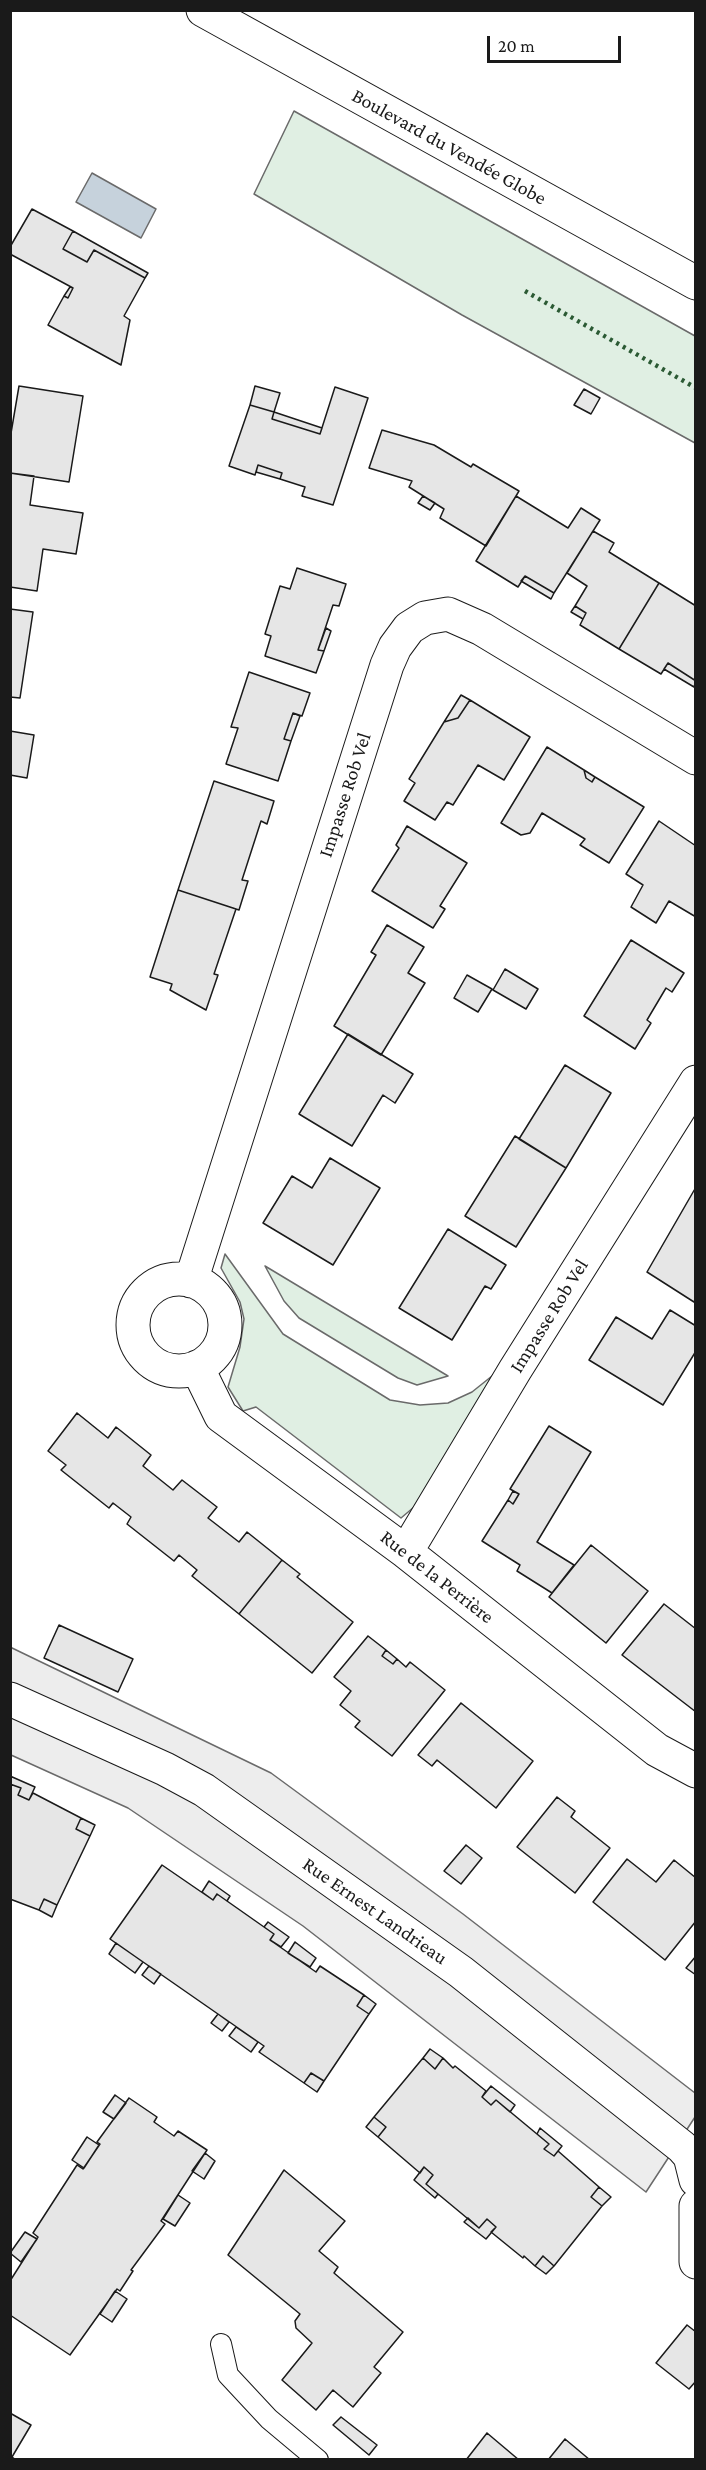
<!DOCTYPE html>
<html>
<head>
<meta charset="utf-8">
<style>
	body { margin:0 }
	#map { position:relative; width:706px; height:2470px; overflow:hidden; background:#fff; font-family:"Crimson Pro",serif }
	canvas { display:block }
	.frame { position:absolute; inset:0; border:12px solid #1a1a1a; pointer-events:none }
	.scale { position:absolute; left:487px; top:36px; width:134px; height:27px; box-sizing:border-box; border:3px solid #1a1a1a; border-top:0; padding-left:8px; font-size:18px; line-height:21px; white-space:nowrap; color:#1a1a1a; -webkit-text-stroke:4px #fff; paint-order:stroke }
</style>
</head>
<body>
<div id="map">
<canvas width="706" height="2470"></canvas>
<div class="frame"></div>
<div class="scale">20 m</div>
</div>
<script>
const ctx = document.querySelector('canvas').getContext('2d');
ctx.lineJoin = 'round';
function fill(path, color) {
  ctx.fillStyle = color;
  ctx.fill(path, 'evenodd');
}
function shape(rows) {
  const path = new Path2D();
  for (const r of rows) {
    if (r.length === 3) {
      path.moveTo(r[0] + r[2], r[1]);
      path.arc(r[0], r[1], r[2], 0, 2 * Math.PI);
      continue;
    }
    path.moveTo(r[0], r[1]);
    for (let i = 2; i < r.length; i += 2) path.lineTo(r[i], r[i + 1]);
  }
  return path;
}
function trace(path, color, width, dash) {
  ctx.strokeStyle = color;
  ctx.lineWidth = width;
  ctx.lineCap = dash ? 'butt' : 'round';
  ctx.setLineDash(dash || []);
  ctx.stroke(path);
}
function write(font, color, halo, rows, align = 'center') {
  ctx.font = font + ' "Crimson Pro",serif';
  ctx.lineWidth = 4.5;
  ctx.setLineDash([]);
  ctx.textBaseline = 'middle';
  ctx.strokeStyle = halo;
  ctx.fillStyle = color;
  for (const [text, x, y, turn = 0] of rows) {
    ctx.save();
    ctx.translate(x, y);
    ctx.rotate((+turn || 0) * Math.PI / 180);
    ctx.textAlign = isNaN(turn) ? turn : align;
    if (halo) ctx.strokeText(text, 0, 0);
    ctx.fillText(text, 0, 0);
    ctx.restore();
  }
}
const green = shape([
	[294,111,695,336,695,443,462,315,254,194,294,111],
	[225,1254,283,1334,390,1400,420,1405,448,1403,472,1392,492,1376,420,1502,401,1518,256,1407,243,1411,228,1387,240,1347,244,1319,240,1302,221,1268,225,1254],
	[265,1266,448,1376,417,1385,398,1378,299,1318,284,1301,265,1266]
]);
const parking = shape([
	[10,1647,271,1773,463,1914,695,2093,695,2117,646,2192,303,1926,128,1808,11,1755,10,1647]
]);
const water = shape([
	[92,173,156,209,141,238,76,202,92,173]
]);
const building = shape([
	[32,209,73,231,63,249,87,262,94,250,145,278,124,316,130,320,121,365,48,325,64,296,68,298,73,288,10,254,10,247,32,209],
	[73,231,148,273,145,278,94,250,87,262,63,249,73,231],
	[70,287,73,288,68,298,64,296,70,287],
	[19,386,83,396,69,482,10,473,10,439,19,386],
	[255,386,280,393,274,412,250,405,255,386],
	[335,387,368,398,333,505,302,496,305,487,280,479,282,473,258,465,255,475,229,466,250,405,274,412,272,419,320,434,335,387],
	[584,389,600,398,591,414,574,405,584,389],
	[274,412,322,428,320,434,272,419,274,412],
	[382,430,434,445,471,467,473,464,519,491,486,546,440,518,444,509,409,487,412,481,369,468,382,430],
	[258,465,282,473,280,479,256,472,258,465],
	[10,473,34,476,30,505,83,513,76,554,43,549,37,591,10,587,10,473],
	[423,496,435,503,430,510,418,503,423,496],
	[516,496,568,528,581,508,600,520,554,593,525,576,518,587,476,561,516,496],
	[593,531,614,543,609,552,659,583,619,649,580,625,586,613,575,606,587,586,567,573,593,531],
	[297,568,346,584,339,606,333,605,318,650,324,651,316,673,265,656,271,636,265,634,280,586,290,589,297,568],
	[525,576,554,593,551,599,521,581,525,576],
	[659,583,696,606,696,681,668,663,661,674,619,649,659,583],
	[575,606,586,613,583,619,571,612,575,606],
	[10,609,33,612,20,698,10,697,10,609],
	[326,628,331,631,324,651,318,650,326,628],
	[668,663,696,681,694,687,664,669,668,663],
	[249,672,310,693,302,716,293,713,284,739,291,741,278,781,226,764,238,728,231,727,249,672],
	[461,695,470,700,458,718,444,722,461,695],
	[470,700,530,737,504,780,478,765,453,805,447,802,435,820,404,801,415,783,409,779,444,722,458,718,470,700],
	[293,713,300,716,291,741,284,739,293,713],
	[10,731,34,735,27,778,10,775,10,731],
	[547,747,584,770,586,778,592,782,595,777,644,807,609,863,580,845,585,839,542,813,530,833,521,835,501,823,547,747],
	[584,770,595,777,592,782,586,778,584,770],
	[214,781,274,801,267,824,261,821,242,880,248,881,239,910,178,890,214,781],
	[659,821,696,846,696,917,669,901,656,923,631,907,643,885,626,874,659,821],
	[407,826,467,863,440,906,445,909,433,928,372,891,399,848,396,845,407,826],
	[178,890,236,909,214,974,218,975,206,1010,170,990,172,984,150,977,178,890],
	[387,925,424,947,408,973,425,983,381,1055,334,1026,376,955,371,952,387,925],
	[631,940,684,973,672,992,666,988,647,1020,651,1023,635,1049,584,1016,631,940],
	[505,969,538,989,526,1009,493,990,505,969],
	[467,975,492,989,478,1012,454,998,467,975],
	[348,1034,413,1074,395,1103,383,1095,352,1146,299,1114,348,1034],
	[565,1065,611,1093,566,1168,519,1139,565,1065],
	[515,1136,566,1168,516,1247,465,1216,515,1136],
	[330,1158,380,1188,333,1265,263,1223,292,1176,312,1188,330,1158],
	[696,1187,696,1299,694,1302,647,1272,696,1187],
	[448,1229,506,1265,491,1289,485,1286,452,1340,399,1308,448,1229],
	[670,1310,696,1326,696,1351,663,1405,589,1360,616,1317,652,1339,670,1310],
	[77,1413,108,1438,116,1427,151,1455,143,1466,173,1490,182,1480,217,1507,208,1518,239,1542,247,1532,282,1560,239,1614,192,1576,197,1570,179,1555,174,1561,127,1524,131,1517,113,1503,109,1508,61,1470,66,1465,48,1451,77,1413],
	[549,1426,591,1452,537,1542,574,1565,552,1593,517,1571,520,1565,482,1541,508,1500,513,1504,519,1494,510,1489,549,1426],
	[513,1491,519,1494,513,1504,508,1500,513,1491],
	[591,1545,648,1591,606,1643,549,1597,591,1545],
	[282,1560,300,1574,297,1577,353,1622,312,1673,239,1614,282,1560],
	[664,1604,696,1629,696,1712,622,1655,664,1604],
	[59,1625,133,1659,118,1692,44,1658,59,1625],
	[368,1636,386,1650,382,1656,393,1664,397,1659,406,1667,410,1662,445,1690,392,1756,355,1727,360,1721,340,1705,351,1691,334,1677,368,1636],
	[386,1650,397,1659,393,1664,382,1656,386,1650],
	[461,1703,533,1761,496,1808,437,1760,432,1766,418,1755,461,1703],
	[10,1776,35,1787,29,1800,18,1795,21,1788,10,1784,10,1776],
	[10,1784,21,1788,18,1795,29,1800,33,1793,81,1818,76,1829,90,1836,57,1905,44,1899,39,1910,10,1899,10,1784],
	[557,1797,575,1811,571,1817,610,1848,575,1893,517,1847,557,1797],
	[81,1818,95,1825,90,1836,76,1829,81,1818],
	[466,1845,482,1858,461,1884,444,1871,466,1845],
	[627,1859,656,1882,674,1860,696,1878,696,1921,665,1960,593,1902,627,1859],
	[162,1865,213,1900,217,1894,227,1901,274,1934,270,1940,316,1972,320,1966,364,1995,357,2006,369,2014,324,2081,311,2073,304,2083,259,2052,264,2046,110,1939,162,1865],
	[209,1881,230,1896,227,1901,217,1894,213,1900,202,1892,209,1881],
	[44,1899,57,1905,52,1917,39,1910,44,1899],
	[268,1922,289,1937,281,1947,270,1940,274,1934,264,1927,268,1922],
	[295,1942,316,1958,310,1967,288,1953,295,1942],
	[116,1943,143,1962,135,1973,109,1954,116,1943],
	[696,1956,696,1975,686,1968,696,1956],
	[149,1966,161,1974,154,1984,142,1975,149,1966],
	[364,1995,376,2004,369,2014,357,2006,364,1995],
	[218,2014,229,2022,222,2031,211,2023,218,2014],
	[236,2027,258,2042,251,2052,229,2036,236,2027],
	[430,2049,443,2058,435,2069,423,2058,430,2049],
	[423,2058,435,2069,443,2058,453,2068,455,2066,486,2091,482,2097,491,2105,496,2100,549,2144,544,2149,554,2156,558,2151,599,2187,591,2197,602,2206,554,2266,543,2256,535,2266,524,2256,523,2258,491,2232,496,2227,487,2219,479,2228,426,2184,433,2175,424,2167,420,2173,378,2137,386,2127,374,2117,423,2058],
	[311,2073,324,2081,317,2092,304,2083,311,2073],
	[491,2086,515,2105,510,2112,496,2100,491,2105,482,2097,491,2086],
	[115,2095,126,2103,114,2119,103,2112,115,2095],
	[129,2098,157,2117,154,2122,174,2136,178,2131,207,2150,161,2221,165,2224,131,2270,133,2271,120,2291,117,2289,70,2355,10,2315,10,2281,38,2237,33,2233,77,2165,83,2169,100,2144,97,2142,129,2098],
	[374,2117,386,2127,378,2137,366,2127,374,2117],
	[540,2128,562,2146,554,2156,544,2149,549,2144,537,2134,540,2128],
	[87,2137,99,2145,84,2168,72,2160,87,2137],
	[205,2153,215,2161,204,2179,192,2171,205,2153],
	[424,2167,433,2175,426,2184,438,2194,435,2198,414,2180,424,2167],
	[284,2170,345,2221,319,2251,338,2267,334,2273,403,2332,374,2367,381,2373,353,2407,333,2390,316,2410,282,2380,312,2343,296,2328,295,2321,300,2314,228,2255,284,2170],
	[599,2187,611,2197,602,2206,591,2197,599,2187],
	[178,2195,190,2203,175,2226,163,2219,178,2195],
	[468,2218,479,2228,487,2219,496,2227,486,2239,464,2222,468,2218],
	[25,2232,37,2239,21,2262,10,2253,25,2232],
	[543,2256,554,2266,546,2274,535,2266,543,2256],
	[115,2291,127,2299,112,2322,100,2314,115,2291],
	[687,2325,696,2332,696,2381,689,2389,656,2363,687,2325],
	[10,2413,31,2425,12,2457,16,2460,10,2460,10,2413],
	[341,2417,377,2445,369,2455,333,2425,341,2417],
	[487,2433,519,2460,466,2460,487,2433],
	[565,2439,590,2460,548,2460,565,2439]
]);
const service = shape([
	[221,2344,228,2375,269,2419,318,2460]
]);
const minor = shape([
	[179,1325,46],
	[191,1281,387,665,395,647,409,628,425,618,448,614,482,629,696,758],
	[197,1367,221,1416,406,1552,657,1750,696,1771],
	[406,1552,515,1370,696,1082],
	[10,1699,165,1769,204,1790,461,1972,682,2147,690,2156,696,2180],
	[696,2206,696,2262]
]);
const secondary = shape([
	[203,10,696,283]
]);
const hedge = shape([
	[525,291,696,388]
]);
const streetNames = [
	["Boulevard du Vendée Globe",449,147,29],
	["Impasse Rob Vel",345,795,-72],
	["Impasse Rob Vel",549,1316,-58],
	["Rue de la Perrière",437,1577,38],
	["Rue Ernest Landrieau",375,1911,35]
];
fill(green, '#e0efe3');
trace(green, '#6a6a6a', 1.5);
fill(parking, '#ededed');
trace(parking, '#6a6a6a', 1.5);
fill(water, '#c6d2dc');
trace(water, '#6a6a6a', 1.5);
fill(building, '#e6e6e6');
trace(building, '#1a1a1a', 1.5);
trace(service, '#1a1a1a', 22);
trace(minor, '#1a1a1a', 35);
trace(secondary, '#1a1a1a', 35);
trace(service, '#fff', 20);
trace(minor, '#fff', 33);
trace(secondary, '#fff', 33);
trace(hedge, '#2b5a34', 4.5, [3, 4.5]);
write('20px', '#1a1a1a', '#fff', streetNames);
</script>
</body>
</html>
